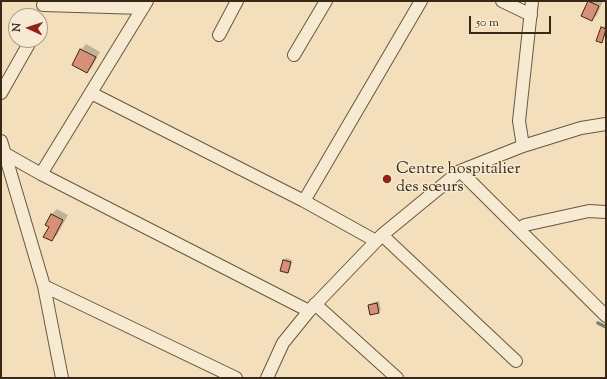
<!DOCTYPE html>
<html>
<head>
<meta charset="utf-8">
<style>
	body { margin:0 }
	#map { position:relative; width:607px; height:379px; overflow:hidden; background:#f3dfbb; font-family:"Sorts Mill Goudy",serif }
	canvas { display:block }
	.frame { position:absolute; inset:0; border:2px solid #3a2816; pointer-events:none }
	.north { position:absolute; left:8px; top:8px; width:40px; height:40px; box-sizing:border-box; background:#f7ead3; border:1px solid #ab9c87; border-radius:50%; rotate:273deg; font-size:11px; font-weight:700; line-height:16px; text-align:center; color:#3a2816 }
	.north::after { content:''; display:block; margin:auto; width:14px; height:18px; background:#8f2418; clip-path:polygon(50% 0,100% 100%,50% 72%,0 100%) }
	.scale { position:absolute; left:469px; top:16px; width:82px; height:18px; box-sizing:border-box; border:2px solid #3a2816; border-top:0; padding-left:5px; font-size:12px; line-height:14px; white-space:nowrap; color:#3a2816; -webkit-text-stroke:3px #f7ead3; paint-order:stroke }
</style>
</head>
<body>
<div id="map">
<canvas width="607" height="379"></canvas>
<div class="frame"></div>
<div class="north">N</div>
<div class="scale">50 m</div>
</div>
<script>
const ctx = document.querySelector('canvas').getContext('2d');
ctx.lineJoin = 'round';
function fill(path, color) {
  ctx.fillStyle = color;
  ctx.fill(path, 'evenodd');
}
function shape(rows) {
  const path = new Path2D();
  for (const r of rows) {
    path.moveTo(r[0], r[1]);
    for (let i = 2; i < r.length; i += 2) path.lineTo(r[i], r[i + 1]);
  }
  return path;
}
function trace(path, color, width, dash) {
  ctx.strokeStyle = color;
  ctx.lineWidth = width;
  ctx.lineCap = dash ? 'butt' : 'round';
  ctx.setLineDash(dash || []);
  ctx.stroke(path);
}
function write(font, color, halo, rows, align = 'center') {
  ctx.font = font + ' "Sorts Mill Goudy",serif';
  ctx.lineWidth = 3;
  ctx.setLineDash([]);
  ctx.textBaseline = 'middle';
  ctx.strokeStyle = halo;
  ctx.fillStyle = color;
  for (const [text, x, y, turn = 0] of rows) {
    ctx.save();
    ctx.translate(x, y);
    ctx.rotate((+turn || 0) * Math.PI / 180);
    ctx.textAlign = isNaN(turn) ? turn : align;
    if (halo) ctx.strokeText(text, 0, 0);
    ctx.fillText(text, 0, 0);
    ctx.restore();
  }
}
const shadow = shape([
	[589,1,603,1,597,15,592,20],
	[604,26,606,26,606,34,601,42,602,28],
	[86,44,100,52,92,67,87,72,73,65,81,50],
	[57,209,68,215,57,235,52,240,50,226,47,225,52,214],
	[286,258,292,260,290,270,287,272,284,260],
	[379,301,381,310,378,312,369,305,372,303]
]);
const stream = shape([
	[598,323,606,327]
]);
const building = shape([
	[588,1,599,6,592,21,581,16,588,1],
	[601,27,606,29,602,43,596,41,601,27],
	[80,49,96,57,87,73,72,65,80,49],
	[51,214,63,220,52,241,43,237,49,227,45,225,51,214],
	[283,260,291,262,288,273,280,271,283,260],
	[377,303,379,313,370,315,368,305,377,303]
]);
const street = shape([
	[502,1,531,15],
	[43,5,143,8],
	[219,35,237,1],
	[294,55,326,1],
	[1,93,31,40],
	[91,93,304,201,376,241],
	[1,141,44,286,62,378],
	[523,146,519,121,532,1],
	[4,153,41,174,309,311],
	[460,171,606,316],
	[41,174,147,1],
	[304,201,421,1],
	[520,229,525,225,589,211,606,212],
	[382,235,516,361],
	[44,286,236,378],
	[315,304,397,378],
	[267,378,283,343,309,311,382,235,460,171,523,146,581,128,606,124]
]);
const markers = [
	[387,179,5,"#8f2418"]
];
const poiNames = [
	["Centre hospitalier",396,170],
	["des sœurs",396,188]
];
fill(shadow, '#0003');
trace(stream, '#748173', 3.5);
fill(building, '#d88f78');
trace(building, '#3a2816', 1);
trace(street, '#68563f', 14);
trace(street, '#f7ead3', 12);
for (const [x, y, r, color] of markers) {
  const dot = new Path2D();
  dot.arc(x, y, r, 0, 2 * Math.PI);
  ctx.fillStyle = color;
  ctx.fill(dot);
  trace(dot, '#f7ead3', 1.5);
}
write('16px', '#3a2816', '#f7ead3', poiNames, 'left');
</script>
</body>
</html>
